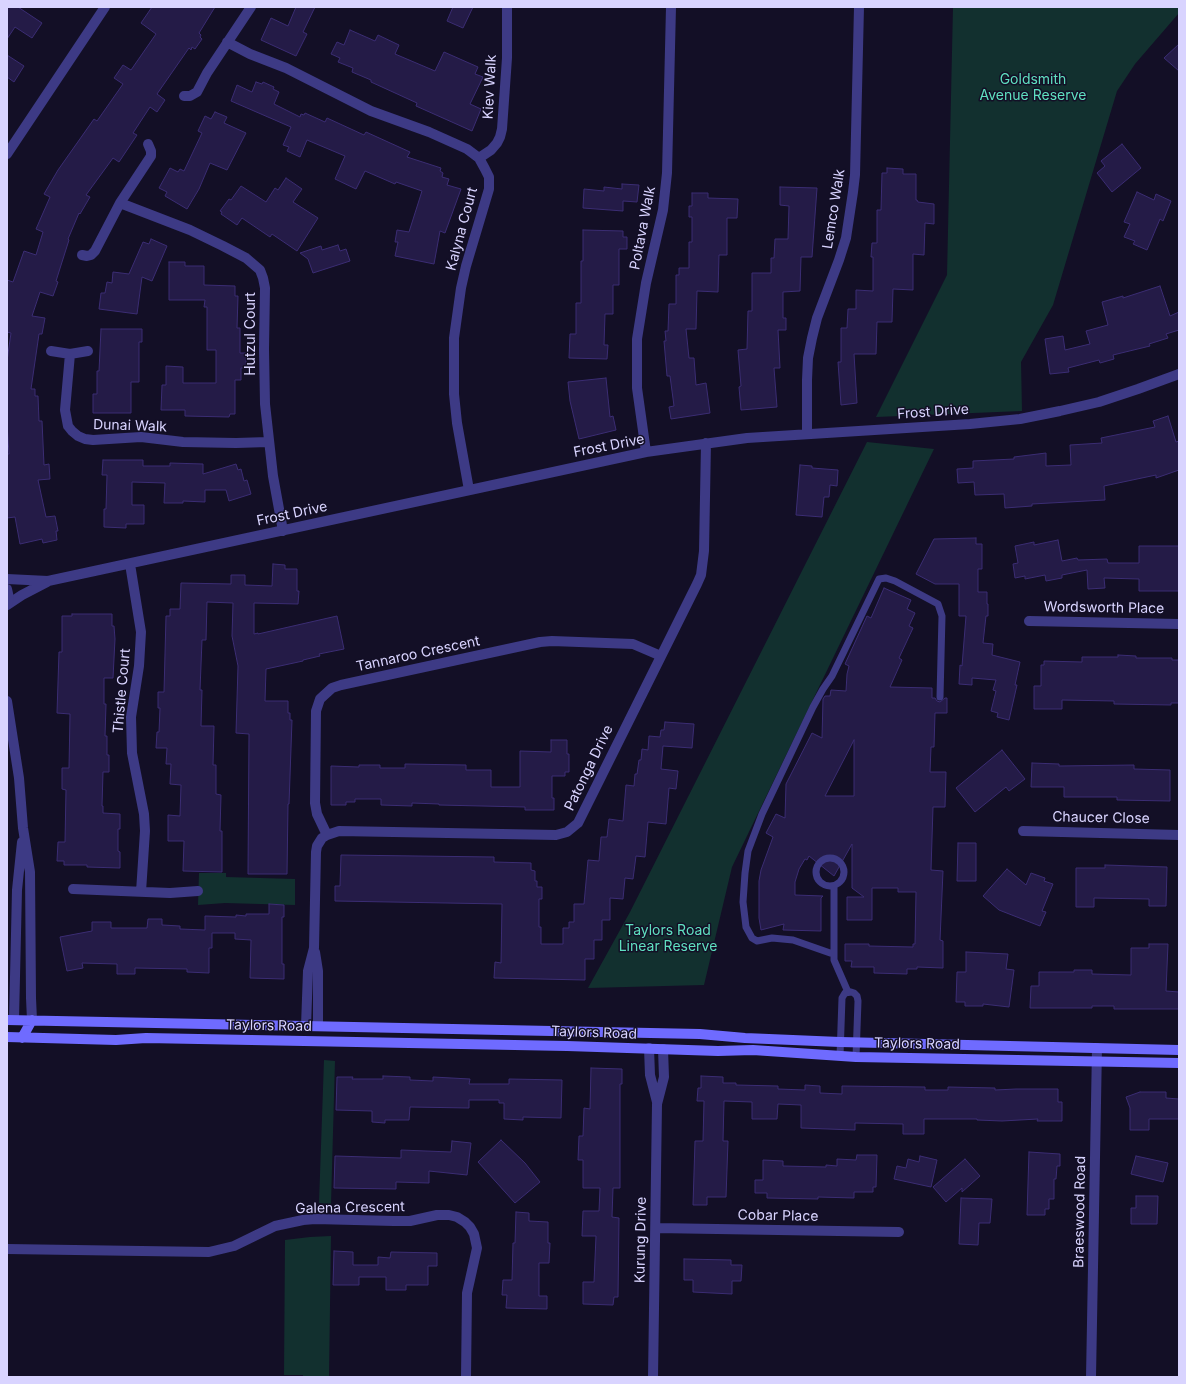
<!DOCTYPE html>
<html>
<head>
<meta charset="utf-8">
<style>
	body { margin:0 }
	#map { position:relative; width:1186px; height:1384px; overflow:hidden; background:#130f26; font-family:Inter,sans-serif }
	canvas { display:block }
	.frame { position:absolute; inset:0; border:8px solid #d9d4ff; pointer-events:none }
</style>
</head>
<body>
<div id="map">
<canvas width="1186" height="1384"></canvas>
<div class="frame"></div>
</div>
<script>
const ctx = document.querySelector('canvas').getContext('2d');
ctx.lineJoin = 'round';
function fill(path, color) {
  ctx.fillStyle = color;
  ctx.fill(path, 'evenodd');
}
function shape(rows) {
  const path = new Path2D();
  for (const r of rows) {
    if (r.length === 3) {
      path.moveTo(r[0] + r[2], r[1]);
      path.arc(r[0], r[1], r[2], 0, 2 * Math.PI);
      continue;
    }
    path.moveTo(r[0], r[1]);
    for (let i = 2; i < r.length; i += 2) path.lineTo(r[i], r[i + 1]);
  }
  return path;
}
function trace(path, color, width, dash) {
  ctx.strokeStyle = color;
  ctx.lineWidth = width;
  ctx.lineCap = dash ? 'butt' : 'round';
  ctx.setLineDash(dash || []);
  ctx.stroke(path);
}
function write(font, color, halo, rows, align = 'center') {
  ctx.font = font + ' Inter,sans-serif';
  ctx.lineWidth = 3;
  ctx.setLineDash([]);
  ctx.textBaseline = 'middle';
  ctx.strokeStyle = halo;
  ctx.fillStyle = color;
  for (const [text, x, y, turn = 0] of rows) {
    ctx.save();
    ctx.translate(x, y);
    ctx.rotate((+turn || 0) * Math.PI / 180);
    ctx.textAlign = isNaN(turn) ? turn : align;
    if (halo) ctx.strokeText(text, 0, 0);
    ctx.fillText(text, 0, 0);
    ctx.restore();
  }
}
const green = shape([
	[953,7,1179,7,1179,13,1135,64,1117,91,1053,305,1021,362,1022,411,876,417,947,275],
	[867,442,934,449,732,867,704,985,588,988,630,912],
	[199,873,226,873,226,877,295,879,295,905,225,903,198,905],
	[324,1060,335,1061,331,1204,319,1203],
	[331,1236,329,1377,303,1377,303,1375,284,1375,285,1240,310,1237]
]);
const building = shape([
	[7,7,18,7,42,23,32,38,15,27,7,39,7,7],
	[152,7,215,7,199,33,201,35,200,37,202,39,195,49,192,47,191,50,189,48,157,94,165,100,157,112,150,107,133,133,137,135,119,162,113,158,86,195,90,197,80,214,79,213,68,239,69,240,56,281,58,282,53,296,40,292,32,316,45,318,42,334,39,334,31,389,35,389,35,396,38,396,39,421,42,421,44,465,49,464,50,479,38,480,46,517,55,516,58,531,56,531,57,540,43,543,42,539,20,544,15,517,7,518,7,454,9,454,7,424,7,361,11,333,7,332,7,280,13,282,24,251,36,255,43,232,36,229,50,197,44,194,58,170,94,119,97,121,123,84,114,78,123,65,131,70,156,34,141,23,152,7],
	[296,7,315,7,303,32,307,34,296,56,261,40,271,18,288,26,296,7],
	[453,7,473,7,463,28,447,21,453,7],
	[350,30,375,41,378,35,399,45,395,54,435,71,444,52,478,67,475,74,483,77,470,104,481,109,472,131,416,106,417,103,371,82,371,80,352,72,353,68,338,62,340,58,331,54,337,42,344,45,350,30],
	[1179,44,1179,71,1164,58,1179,44],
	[7,55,24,66,14,82,7,77,7,55],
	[256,82,262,84,263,82,274,87,273,89,279,92,274,104,300,117,301,114,304,115,305,113,325,122,327,118,364,135,366,132,410,152,407,157,441,168,440,171,443,173,442,177,449,179,447,185,461,189,445,233,440,231,434,264,395,256,398,242,395,242,397,230,409,232,422,191,396,182,395,184,365,171,356,189,335,179,345,156,307,140,300,157,287,151,289,147,283,145,291,127,231,101,237,85,252,92,256,82],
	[215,112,227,117,224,123,246,133,227,170,210,163,199,189,187,209,165,196,167,192,159,188,170,168,178,172,180,169,184,171,202,133,198,131,205,116,211,119,215,112],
	[1122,144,1141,168,1112,192,1097,173,1105,166,1101,161,1122,144],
	[887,168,903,169,903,174,916,174,916,200,917,200,918,202,934,204,934,224,925,223,924,255,913,254,913,290,893,289,892,322,877,322,876,354,854,354,857,403,841,405,838,362,841,362,841,328,847,328,848,309,856,309,856,290,873,291,873,257,871,257,872,243,877,243,877,210,881,210,882,173,887,173,887,168],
	[286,178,302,189,293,202,318,218,297,251,272,234,270,237,242,218,237,225,221,214,222,212,220,211,229,199,231,200,241,186,266,202,275,188,278,190,286,178],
	[622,184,639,185,637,202,623,201,623,211,583,208,584,189,604,191,604,187,622,189,622,184],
	[780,187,817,188,812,257,801,257,800,291,783,292,783,318,786,318,786,330,778,330,780,368,774,368,777,407,741,410,739,387,741,386,738,350,747,349,748,311,752,311,752,273,771,273,771,258,774,258,775,239,788,239,789,206,780,205,780,187],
	[1137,192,1154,200,1156,194,1171,201,1163,221,1160,219,1147,250,1133,244,1135,241,1124,237,1130,224,1124,222,1137,192],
	[692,193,708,193,708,198,738,199,737,218,727,218,727,255,719,255,718,292,697,291,696,329,686,329,689,358,694,358,696,385,706,383,710,413,671,419,669,407,674,406,670,376,667,376,664,341,666,341,665,331,668,331,669,304,676,304,676,275,679,275,679,268,689,268,689,242,692,242,692,217,689,217,689,206,692,206,692,193],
	[583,230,623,231,623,237,627,237,627,249,619,249,619,285,613,285,613,314,605,314,604,345,608,345,607,359,569,358,570,334,576,334,576,303,581,303,581,261,583,261,583,230],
	[151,239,167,246,152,281,142,277,137,314,99,309,101,293,105,293,107,282,112,283,113,272,129,274,143,242,149,244,151,239],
	[338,245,340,251,346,249,350,261,313,273,308,259,300,253,321,246,322,250,338,245],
	[169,262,185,262,185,266,204,266,204,285,235,286,235,296,238,296,237,328,240,328,240,353,246,353,246,368,241,368,241,380,235,380,235,414,230,414,229,417,185,416,185,410,161,410,162,385,166,385,166,366,183,367,183,383,216,383,216,350,207,350,207,307,204,307,205,300,169,300,169,262],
	[1160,286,1170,316,1179,312,1179,330,1166,334,1168,338,1149,344,1150,346,1113,355,1114,359,1100,363,1099,360,1068,368,1069,372,1050,374,1045,339,1063,336,1065,350,1090,344,1086,331,1108,325,1102,302,1123,296,1123,298,1160,286],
	[101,329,142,329,142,342,139,342,139,382,131,382,131,413,93,413,93,394,97,394,97,371,99,371,101,329],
	[606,378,610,417,613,416,616,430,579,439,570,401,568,382,606,378],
	[1168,416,1176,442,1179,441,1179,470,1156,478,1156,475,1104,486,1105,500,1032,504,1032,506,1005,508,1004,494,975,495,974,482,958,483,957,469,973,468,973,461,1014,459,1014,457,1046,453,1046,466,1071,465,1070,445,1102,443,1101,438,1155,427,1153,421,1168,416],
	[103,460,143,460,143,466,170,466,170,463,203,464,203,474,236,464,238,470,241,469,244,481,247,480,251,494,229,501,226,490,205,490,205,502,183,501,183,503,164,503,165,483,132,482,132,505,144,505,144,524,126,524,126,528,104,527,104,509,106,509,107,475,102,475,103,460],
	[800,465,812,466,812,468,838,470,837,486,830,485,829,497,824,497,822,517,796,515,800,465],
	[976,538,976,544,982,544,982,569,978,569,978,592,987,592,987,604,988,604,988,616,986,616,983,643,993,644,992,655,1020,662,1015,685,1017,685,1009,720,997,717,998,713,991,711,996,691,993,690,996,680,972,678,972,685,959,684,960,665,962,666,966,616,959,616,959,584,935,584,916,574,934,539,976,538],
	[1058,540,1062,561,1077,558,1078,560,1107,559,1108,563,1139,563,1139,546,1179,546,1179,591,1139,591,1139,579,1104,578,1105,588,1088,589,1087,570,1062,575,1062,578,1046,581,1045,575,1025,579,1025,576,1015,578,1013,564,1018,563,1015,546,1034,542,1034,545,1058,540],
	[273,564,285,565,285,569,297,569,297,591,299,591,298,604,254,603,254,634,258,633,258,634,337,616,344,649,319,654,320,656,303,660,303,661,266,669,265,701,288,701,288,713,290,713,290,720,292,720,289,804,288,804,287,874,248,874,249,734,236,733,238,666,232,636,233,603,207,602,206,640,202,640,200,690,202,690,201,726,214,726,213,765,216,765,216,794,221,795,220,831,222,831,222,872,183,871,184,841,168,841,168,815,180,816,181,785,170,784,171,764,166,764,167,748,156,748,157,732,159,732,160,708,158,708,158,692,164,692,166,616,170,616,170,609,180,609,181,583,231,584,231,575,245,575,245,585,272,586,273,564],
	[884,588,911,600,907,609,915,613,909,626,913,628,899,658,902,660,890,687,932,688,932,698,935,698,937,701,940,702,945,698,947,698,947,713,935,713,934,747,931,747,930,772,946,772,945,807,933,807,931,870,943,871,940,940,943,941,943,968,917,967,917,969,907,969,907,974,874,973,874,967,851,967,852,961,845,961,845,944,869,944,869,946,913,947,913,944,915,944,916,892,898,892,898,888,872,888,872,920,847,920,847,897,864,897,852,888,852,844,834,876,809,856,807,860,805,859,799,869,795,882,795,895,823,896,821,898,821,931,783,930,784,924,761,930,759,918,759,881,761,870,773,837,766,833,776,814,785,818,786,784,812,733,822,738,823,699,825,696,830,696,831,690,846,691,847,674,849,666,845,664,867,616,871,618,884,588],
	[854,740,854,796,825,796,854,740],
	[72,614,112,614,112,626,114,626,115,639,113,678,104,678,104,704,106,704,105,736,107,736,107,755,109,755,109,772,103,772,102,806,103,806,103,813,120,814,120,829,118,829,118,851,120,852,120,868,87,867,87,865,64,865,64,861,57,861,58,842,65,842,66,790,62,789,62,768,69,768,70,714,57,713,59,652,62,652,62,616,72,616,72,614],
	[1118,655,1136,656,1136,658,1172,658,1172,660,1179,660,1179,703,1171,703,1171,705,1114,704,1114,701,1062,700,1062,709,1034,709,1034,686,1041,686,1041,665,1044,665,1044,661,1082,662,1082,657,1118,657,1118,655],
	[665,722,694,724,692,748,663,746,661,769,678,771,676,789,669,788,666,824,648,822,645,857,636,856,633,879,625,878,623,899,610,898,610,920,602,920,602,940,594,940,594,959,585,959,585,980,494,978,495,962,501,963,502,904,335,901,335,886,340,886,341,855,494,857,494,862,531,863,531,870,535,871,535,881,537,881,537,887,542,887,542,899,539,899,539,927,541,927,541,944,563,944,563,928,569,928,569,922,574,922,574,904,584,904,588,860,599,861,601,837,607,837,609,819,623,821,626,785,634,786,635,774,637,774,639,760,641,760,642,749,648,750,649,736,660,737,661,730,664,730,665,722],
	[551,740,567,740,567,754,569,754,569,772,565,772,565,776,552,776,552,798,554,798,554,810,525,810,525,807,439,805,439,804,412,803,412,806,381,805,381,799,355,799,355,802,346,802,346,805,331,805,331,766,359,767,359,765,380,765,380,768,405,768,405,764,466,765,466,770,491,770,491,787,520,787,520,751,551,752,551,740],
	[1002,750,1025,779,1009,791,1006,787,975,812,956,788,1002,750],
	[1032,763,1059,764,1059,766,1134,765,1134,769,1170,770,1170,801,1117,800,1117,797,1064,797,1064,787,1031,787,1032,763],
	[958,843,976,843,976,881,957,881,958,843],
	[1105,865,1167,867,1166,906,1149,906,1149,899,1094,898,1094,907,1076,907,1076,868,1105,868,1105,865],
	[1007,869,1026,885,1031,873,1045,878,1044,881,1053,884,1042,911,1046,912,1040,926,999,910,983,896,1007,869],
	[269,904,284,905,284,917,282,917,282,964,284,964,284,979,250,978,251,940,235,939,235,933,212,933,212,948,209,948,209,973,187,972,187,969,135,968,135,974,117,974,117,964,82,963,83,968,67,971,60,937,92,931,92,922,111,922,111,928,147,928,148,919,162,919,162,925,180,926,180,929,205,930,205,916,236,917,236,915,246,916,246,914,269,914,269,904],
	[1149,944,1168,944,1166,991,1179,992,1179,1009,1114,1009,1114,1006,1092,1006,1092,1008,1030,1008,1031,986,1039,986,1039,972,1074,972,1074,970,1092,970,1092,974,1131,975,1131,948,1149,948,1149,944],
	[966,952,1008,954,1006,969,1014,970,1009,1007,983,1004,983,1006,965,1006,965,1002,956,1002,957,972,966,972,966,952],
	[591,1068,622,1069,622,1084,620,1084,620,1188,613,1188,612,1217,619,1218,618,1297,614,1297,613,1305,583,1304,583,1282,594,1282,596,1236,582,1236,583,1211,599,1211,600,1188,583,1188,583,1160,578,1160,579,1136,583,1136,584,1108,590,1109,591,1068],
	[383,1076,410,1077,410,1080,433,1081,433,1077,470,1079,469,1084,509,1084,509,1079,562,1080,561,1118,523,1117,523,1120,504,1119,504,1103,499,1103,499,1100,469,1100,469,1108,410,1107,409,1120,385,1120,385,1123,372,1122,372,1111,336,1110,337,1077,353,1077,352,1079,383,1079,383,1076],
	[701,1076,723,1077,723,1083,736,1083,736,1085,778,1086,778,1089,805,1090,805,1085,820,1086,820,1093,842,1094,842,1086,925,1087,925,1090,948,1090,948,1087,995,1088,995,1090,1016,1089,1058,1089,1058,1102,1062,1102,1062,1121,1037,1121,1038,1119,1002,1121,977,1120,977,1119,924,1119,924,1134,903,1134,903,1124,855,1123,855,1130,801,1128,801,1105,778,1104,777,1119,752,1119,752,1102,724,1101,723,1141,728,1141,726,1197,707,1197,707,1205,693,1205,695,1141,703,1141,704,1101,697,1101,698,1088,701,1088,701,1076],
	[1140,1092,1166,1092,1166,1098,1179,1099,1179,1119,1149,1119,1149,1130,1130,1130,1130,1108,1126,1097,1140,1092],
	[501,1140,525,1163,540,1182,515,1203,478,1162,501,1140],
	[452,1141,471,1143,467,1175,429,1171,429,1183,396,1182,396,1189,334,1188,335,1156,401,1158,401,1150,451,1152,452,1141],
	[1029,1152,1060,1154,1060,1166,1057,1166,1056,1179,1054,1179,1054,1199,1049,1199,1049,1209,1045,1209,1045,1215,1027,1215,1029,1152],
	[857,1155,877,1155,876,1187,873,1187,873,1192,854,1192,854,1198,818,1197,818,1199,767,1198,767,1193,755,1193,755,1180,763,1180,763,1160,783,1161,783,1166,826,1167,826,1165,837,1166,837,1159,856,1160,857,1155],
	[920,1156,937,1160,931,1187,894,1179,897,1166,906,1168,908,1159,919,1162,920,1156],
	[1136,1156,1168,1163,1163,1182,1131,1174,1136,1156],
	[965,1159,980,1176,962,1192,962,1188,946,1202,933,1187,965,1159],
	[1136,1196,1158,1196,1157,1224,1131,1224,1131,1208,1136,1208,1136,1196],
	[961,1198,992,1199,990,1223,979,1223,978,1245,959,1244,961,1198],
	[516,1212,529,1213,529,1221,548,1222,548,1243,550,1243,549,1263,539,1263,539,1296,547,1296,547,1309,506,1308,507,1295,502,1295,503,1280,512,1280,513,1243,515,1243,516,1212],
	[334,1251,353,1252,353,1265,378,1265,378,1257,390,1258,391,1252,437,1253,437,1266,428,1266,428,1285,406,1285,406,1290,386,1290,386,1277,359,1277,359,1285,333,1285,334,1251],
	[684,1259,731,1260,731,1265,742,1265,741,1281,732,1281,732,1294,693,1292,693,1280,684,1280,684,1259]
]);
const service = shape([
	[830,872,14],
	[834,886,834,960,848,992],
	[833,954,793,940,772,938,757,941,752,938,746,927,743,902,745,873,748,851,762,814,813,707,823,689,832,676,879,579,886,578,895,581,938,604,942,616,940,697],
	[840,1056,842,998,845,993,851,992,854,993,857,996,858,1001,856,1057]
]);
const minor = shape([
	[227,42,250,54,286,68,371,111,429,132,467,149,479,158,485,169,489,177,489,189,466,266,461,288,454,338,454,394,457,423,469,490],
	[184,96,190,96,197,92,207,73,251,7],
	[479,158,491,150,497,143,500,137,502,129,507,58,507,7],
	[120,203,190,230,223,246,246,258,260,270,263,278,265,288,264,349,265,404,273,476,283,531],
	[82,255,87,256,91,255,95,251,120,203,151,156,151,151,148,144],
	[51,351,70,354,88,351],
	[70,354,65,410,68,426,72,431,78,436,85,439,93,440,141,437,183,442,236,443,268,442],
	[807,434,807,380,808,358,812,338,817,318,839,260,846,238,853,192,855,175,859,7],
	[646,452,637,388,637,339,646,283,663,210,667,173,671,7],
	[130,564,141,632,139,666,131,717,132,753,144,814,145,831,141,892],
	[7,579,48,581,646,452,747,438,970,424,1020,419,1060,411,1099,402,1138,389,1179,374],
	[7,605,22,595,47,582],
	[1029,621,1179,624],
	[1023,831,1179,835],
	[327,835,317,814,315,803,316,711,320,699,332,688,341,685,540,642,552,641,633,644,661,656],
	[73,889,170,893,198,891],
	[315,952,318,971,318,1026],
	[306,1026,308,971,314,948,316,852,317,846,322,838,327,835,339,831,556,835,567,832,578,823,697,584,701,575,704,551,706,443],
	[649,1048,650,1075,657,1102],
	[656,1228,899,1232],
	[7,1249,209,1252,234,1246,275,1226,303,1220,315,1219,394,1221,410,1221,437,1215,449,1215,457,1217,465,1222,470,1227,474,1234,477,1248,467,1293,466,1377],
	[653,1377,657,1104,664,1077,663,1049],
	[1091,1377,1097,1048]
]);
const tertiary = shape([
	[7,154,105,7],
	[7,589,9,598,7,604],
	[7,701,19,778,23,828,30,872,31,998,32,1020],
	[14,1020,17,890,22,842]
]);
const secondary = shape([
	[7,1020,700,1034,745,1038,840,1042,1179,1050],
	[7,1037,116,1040,146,1038,567,1046,718,1051,753,1050,856,1057,1179,1063],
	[22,1038,32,1020]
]);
const parkNames = [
	["Goldsmith",1033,80],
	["Avenue Reserve",1033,96],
	["Taylors Road",668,931],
	["Linear Reserve",668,947]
];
const streetNames = [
	["Kiev Walk",490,87,-87],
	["Lemco Walk",834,209,-81],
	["Poltava Walk",643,228,-79],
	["Kalyna Court",462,229,-75],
	["Hutzul Court",251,334,-90],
	["Frost Drive",933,412,-4],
	["Dunai Walk",130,426,2],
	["Frost Drive",609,446,-11],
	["Frost Drive",292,514,-12],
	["Wordsworth Place",1104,608,1],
	["Tannaroo Crescent",418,654,-12],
	["Thistle Court",122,691,-85],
	["Patonga Drive",589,768,-64],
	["Chaucer Close",1101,818,1],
	["Taylors Road",269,1026,1],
	["Taylors Road",594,1033,2],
	["Taylors Road",917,1044,1],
	["Galena Crescent",350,1208,-1],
	["Braeswood Road",1080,1212,-89],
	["Cobar Place",778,1216,1],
	["Kurung Drive",641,1240,-89]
];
fill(green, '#12302f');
fill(building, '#241b47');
trace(building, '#3b2d73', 1);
trace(service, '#3d3a85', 7);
trace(minor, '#3d3a85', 10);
trace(tertiary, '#3d3a85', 10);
trace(secondary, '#6f6bff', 10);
write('14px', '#5fe0c0', '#130f26', parkNames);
write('14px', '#d9d4ff', '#130f26', streetNames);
</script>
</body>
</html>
